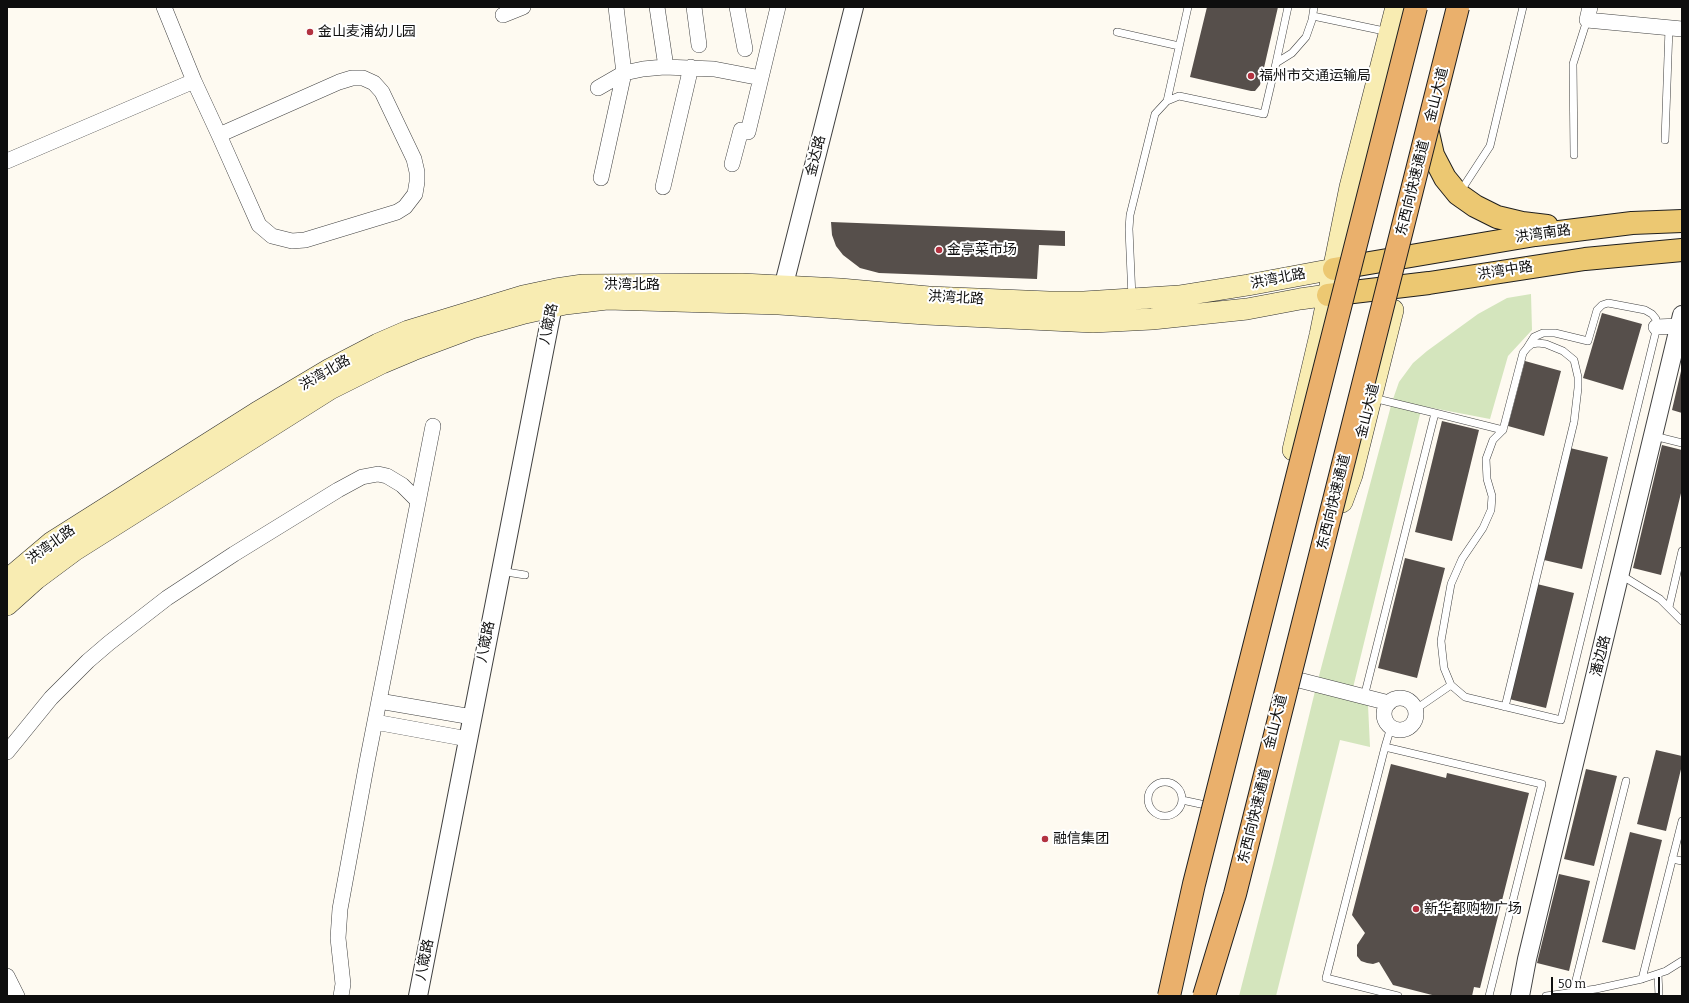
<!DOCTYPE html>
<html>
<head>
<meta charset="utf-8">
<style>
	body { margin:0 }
	#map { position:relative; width:1689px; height:1003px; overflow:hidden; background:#fefaf1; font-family:Bitter,serif }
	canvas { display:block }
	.frame { position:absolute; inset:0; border:8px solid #0e0e0e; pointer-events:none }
	.scale { position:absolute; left:1551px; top:977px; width:109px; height:18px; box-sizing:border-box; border:2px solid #0e0e0e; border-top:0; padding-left:5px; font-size:12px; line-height:14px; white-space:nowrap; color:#0e0e0e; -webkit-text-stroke:3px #fff; paint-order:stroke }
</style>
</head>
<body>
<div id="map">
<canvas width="1689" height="1003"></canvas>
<div class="frame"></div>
<div class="scale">50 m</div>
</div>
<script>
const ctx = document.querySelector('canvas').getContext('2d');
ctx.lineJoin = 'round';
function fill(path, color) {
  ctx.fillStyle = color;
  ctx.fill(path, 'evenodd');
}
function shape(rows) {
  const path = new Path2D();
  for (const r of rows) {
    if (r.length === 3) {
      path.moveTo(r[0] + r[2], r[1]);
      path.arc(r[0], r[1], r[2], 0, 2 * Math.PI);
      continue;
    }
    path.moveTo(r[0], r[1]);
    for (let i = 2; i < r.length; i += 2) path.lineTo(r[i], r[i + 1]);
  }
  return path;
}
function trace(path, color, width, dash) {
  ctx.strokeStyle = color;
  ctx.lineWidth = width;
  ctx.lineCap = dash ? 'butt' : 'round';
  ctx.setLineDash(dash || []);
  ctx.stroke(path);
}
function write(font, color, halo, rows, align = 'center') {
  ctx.font = font + ' Bitter,"Noto Sans SC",serif';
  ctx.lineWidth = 4;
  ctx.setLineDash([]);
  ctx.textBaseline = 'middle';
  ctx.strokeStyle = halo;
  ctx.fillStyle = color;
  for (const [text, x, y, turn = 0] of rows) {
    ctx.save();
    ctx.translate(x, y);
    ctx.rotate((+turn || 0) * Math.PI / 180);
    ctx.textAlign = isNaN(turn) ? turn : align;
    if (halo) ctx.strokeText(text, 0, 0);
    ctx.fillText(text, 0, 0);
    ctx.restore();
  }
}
const green = shape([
	[1531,294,1532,330,1508,356,1490,419,1422,406,1350,700,1368,705,1370,747,1340,740,1276,996,1239,996,1273,864,1316,687,1392,402,1399,382,1413,363,1427,351,1478,314,1507,298]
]);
const building = shape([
	[1207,7,1278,7,1260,85,1255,91,1251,91,1190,77],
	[831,222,1065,231,1065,246,1039,245,1037,279,879,273,860,268,843,255,836,246,832,235],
	[1602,313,1642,324,1623,390,1583,378],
	[1525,361,1561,371,1544,436,1508,426],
	[1681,371,1682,371,1682,413,1672,410],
	[1442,421,1479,430,1452,541,1415,532],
	[1662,445,1682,450,1682,489,1661,575,1633,568],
	[1570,448,1608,457,1582,569,1544,560],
	[1405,558,1445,568,1417,678,1378,668],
	[1537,584,1574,593,1546,708,1509,699],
	[1656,750,1682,756,1682,765,1666,831,1637,824],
	[1391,764,1446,778,1447,773,1529,793,1480,988,1474,987,1472,996,1436,996,1393,985,1379,962,1373,964,1367,963,1361,961,1357,956,1357,945,1365,933,1352,915],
	[1586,769,1617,776,1594,866,1564,859],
	[1630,832,1662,840,1635,950,1602,942],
	[1559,874,1590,881,1569,971,1537,963]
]);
const service = shape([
	[1313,16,1389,32],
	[1117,32,1179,46],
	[1276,63,1288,7],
	[1167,101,1188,7],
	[1665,140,1669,28],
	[1574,155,1573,64,1587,20],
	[1460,192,1490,146,1523,7],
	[1132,298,1129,229,1130,215,1155,114,1167,101,1179,96,1264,114,1276,63,1292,53,1306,37,1312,20,1314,7],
	[1435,413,1503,430,1523,353,1527,348,1532,344,1538,343,1546,344,1563,351,1574,360,1578,377,1578,388,1574,422,1505,707],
	[1503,430,1493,440,1486,459,1487,479,1492,496,1491,510,1483,528,1462,559,1451,584,1441,641,1444,668,1451,685,1465,697,1561,720,1655,335,1656,319,1652,314,1645,310,1608,303,1602,305,1597,310,1588,341,1555,333,1543,333,1534,337,1527,348],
	[1654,436,1682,443],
	[500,571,525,575],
	[1621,575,1660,599,1682,621],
	[1669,607,1682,551],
	[1364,697,1435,413,1373,398],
	[1416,709,1451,685],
	[1385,747,1391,727],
	[1165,799,17],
	[1182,800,1210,806],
	[1672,859,1682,861],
	[1658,974,1659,996],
	[1642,979,1682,821],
	[1573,992,1626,781],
	[1398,996,1326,978,1385,747,1542,784,1489,996],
	[1546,996,1596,989,1642,979,1666,971,1682,961]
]);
const minor = shape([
	[657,7,666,67],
	[694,7,699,45],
	[737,7,745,49],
	[1590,7,1587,20,1682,29],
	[503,15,523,7],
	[194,81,219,135,259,225,272,236,292,241,305,240,397,212,405,207,415,194,417,182,417,172,414,159,382,92,374,83,363,78,352,78,339,82,219,135],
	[598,88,624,73,643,69,664,67,714,69,761,78],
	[7,161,194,81,164,7],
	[732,164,741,130,748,132,778,7],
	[601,178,624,73,616,7],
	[663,187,691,67],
	[1656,327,1680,326],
	[1287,677,1389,703],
	[1400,714,16],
	[379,701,472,717],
	[375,722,468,739],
	[7,752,51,698,88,661,109,643,167,598,234,554,338,490,362,477,378,474,387,476,402,485,418,501],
	[7,976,17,996],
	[341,996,343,984,338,938,340,909,367,762,433,426]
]);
const tertiary = shape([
	[780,300,854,7],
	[418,996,555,295],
	[1520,996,1527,959,1682,315]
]);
const secondary = shape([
	[1293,450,1320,335,1350,187,1396,7],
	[1342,502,1352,475,1393,310],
	[7,580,52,542,256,413,330,369,378,344,408,331,523,296,556,289,583,285,742,284,840,289,929,297,1049,302,1084,302,1179,296,1248,285,1334,269],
	[7,605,36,579,75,550,330,389,382,363,413,350,472,328,525,313,565,304,607,299,779,304,926,314,1093,322,1152,319,1247,309,1300,299,1328,295]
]);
const primary = shape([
	[1428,133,1433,155,1445,178,1458,194,1475,206,1497,217,1522,223,1547,226],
	[1334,269,1535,235,1632,223,1682,221],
	[1328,295,1429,283,1585,259,1682,250]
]);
const trunkBridge = shape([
	[1169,996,1194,884,1416,7],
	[1204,996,1235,894,1458,7]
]);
const markers = [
	[310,32,4,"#b23240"],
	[1251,76,4,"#b23240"],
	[939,250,4,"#b23240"],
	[1045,839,4,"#b23240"],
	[1416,909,4,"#b23240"]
];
const poiNames = [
	["金山麦浦幼儿园",318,32],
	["福州市交通运输局",1259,76],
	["金亭菜市场",947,250],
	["融信集团",1053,839],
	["新华都购物广场",1424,909]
];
const streetNames = [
	["金山大道",1437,95,-76],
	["金达路",816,156,-76],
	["东西向快速通道",1413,188,-76],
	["洪湾南路",1543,234,-8],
	["洪湾中路",1505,271,-9],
	["洪湾北路",1278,279,-11],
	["洪湾北路",632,285],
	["洪湾北路",956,298,3],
	["八箴路",549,324,-78],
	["洪湾北路",325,373,-30],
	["金山大道",1368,411,-76],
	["东西向快速通道",1334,502,-76],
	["洪湾北路",51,545,-36],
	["八箴路",486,642,-79],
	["潘边路",1601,656,-76],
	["金山大道",1276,722,-76],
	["东西向快速通道",1255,816,-76],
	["八箴路",425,960,-79]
];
fill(green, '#d4e5bd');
fill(building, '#564f4b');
trace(service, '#414141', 8);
trace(minor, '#414141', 16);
trace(tertiary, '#414141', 20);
trace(secondary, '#303030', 22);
trace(primary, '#1f1f1f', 24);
trace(service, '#fff', 7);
trace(minor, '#fff', 15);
trace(tertiary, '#fff', 18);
trace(secondary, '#f8ecb2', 21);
trace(primary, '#ecc872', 22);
trace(trunkBridge, '#1f1f1f', 24, []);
trace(trunkBridge, '#eab06c', 22);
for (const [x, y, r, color] of markers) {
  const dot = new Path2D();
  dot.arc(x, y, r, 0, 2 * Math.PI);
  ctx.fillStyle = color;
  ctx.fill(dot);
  trace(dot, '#fff', 1.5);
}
write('14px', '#0e0e0e', '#fff', poiNames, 'left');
write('14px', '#0e0e0e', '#fff', streetNames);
</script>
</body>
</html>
